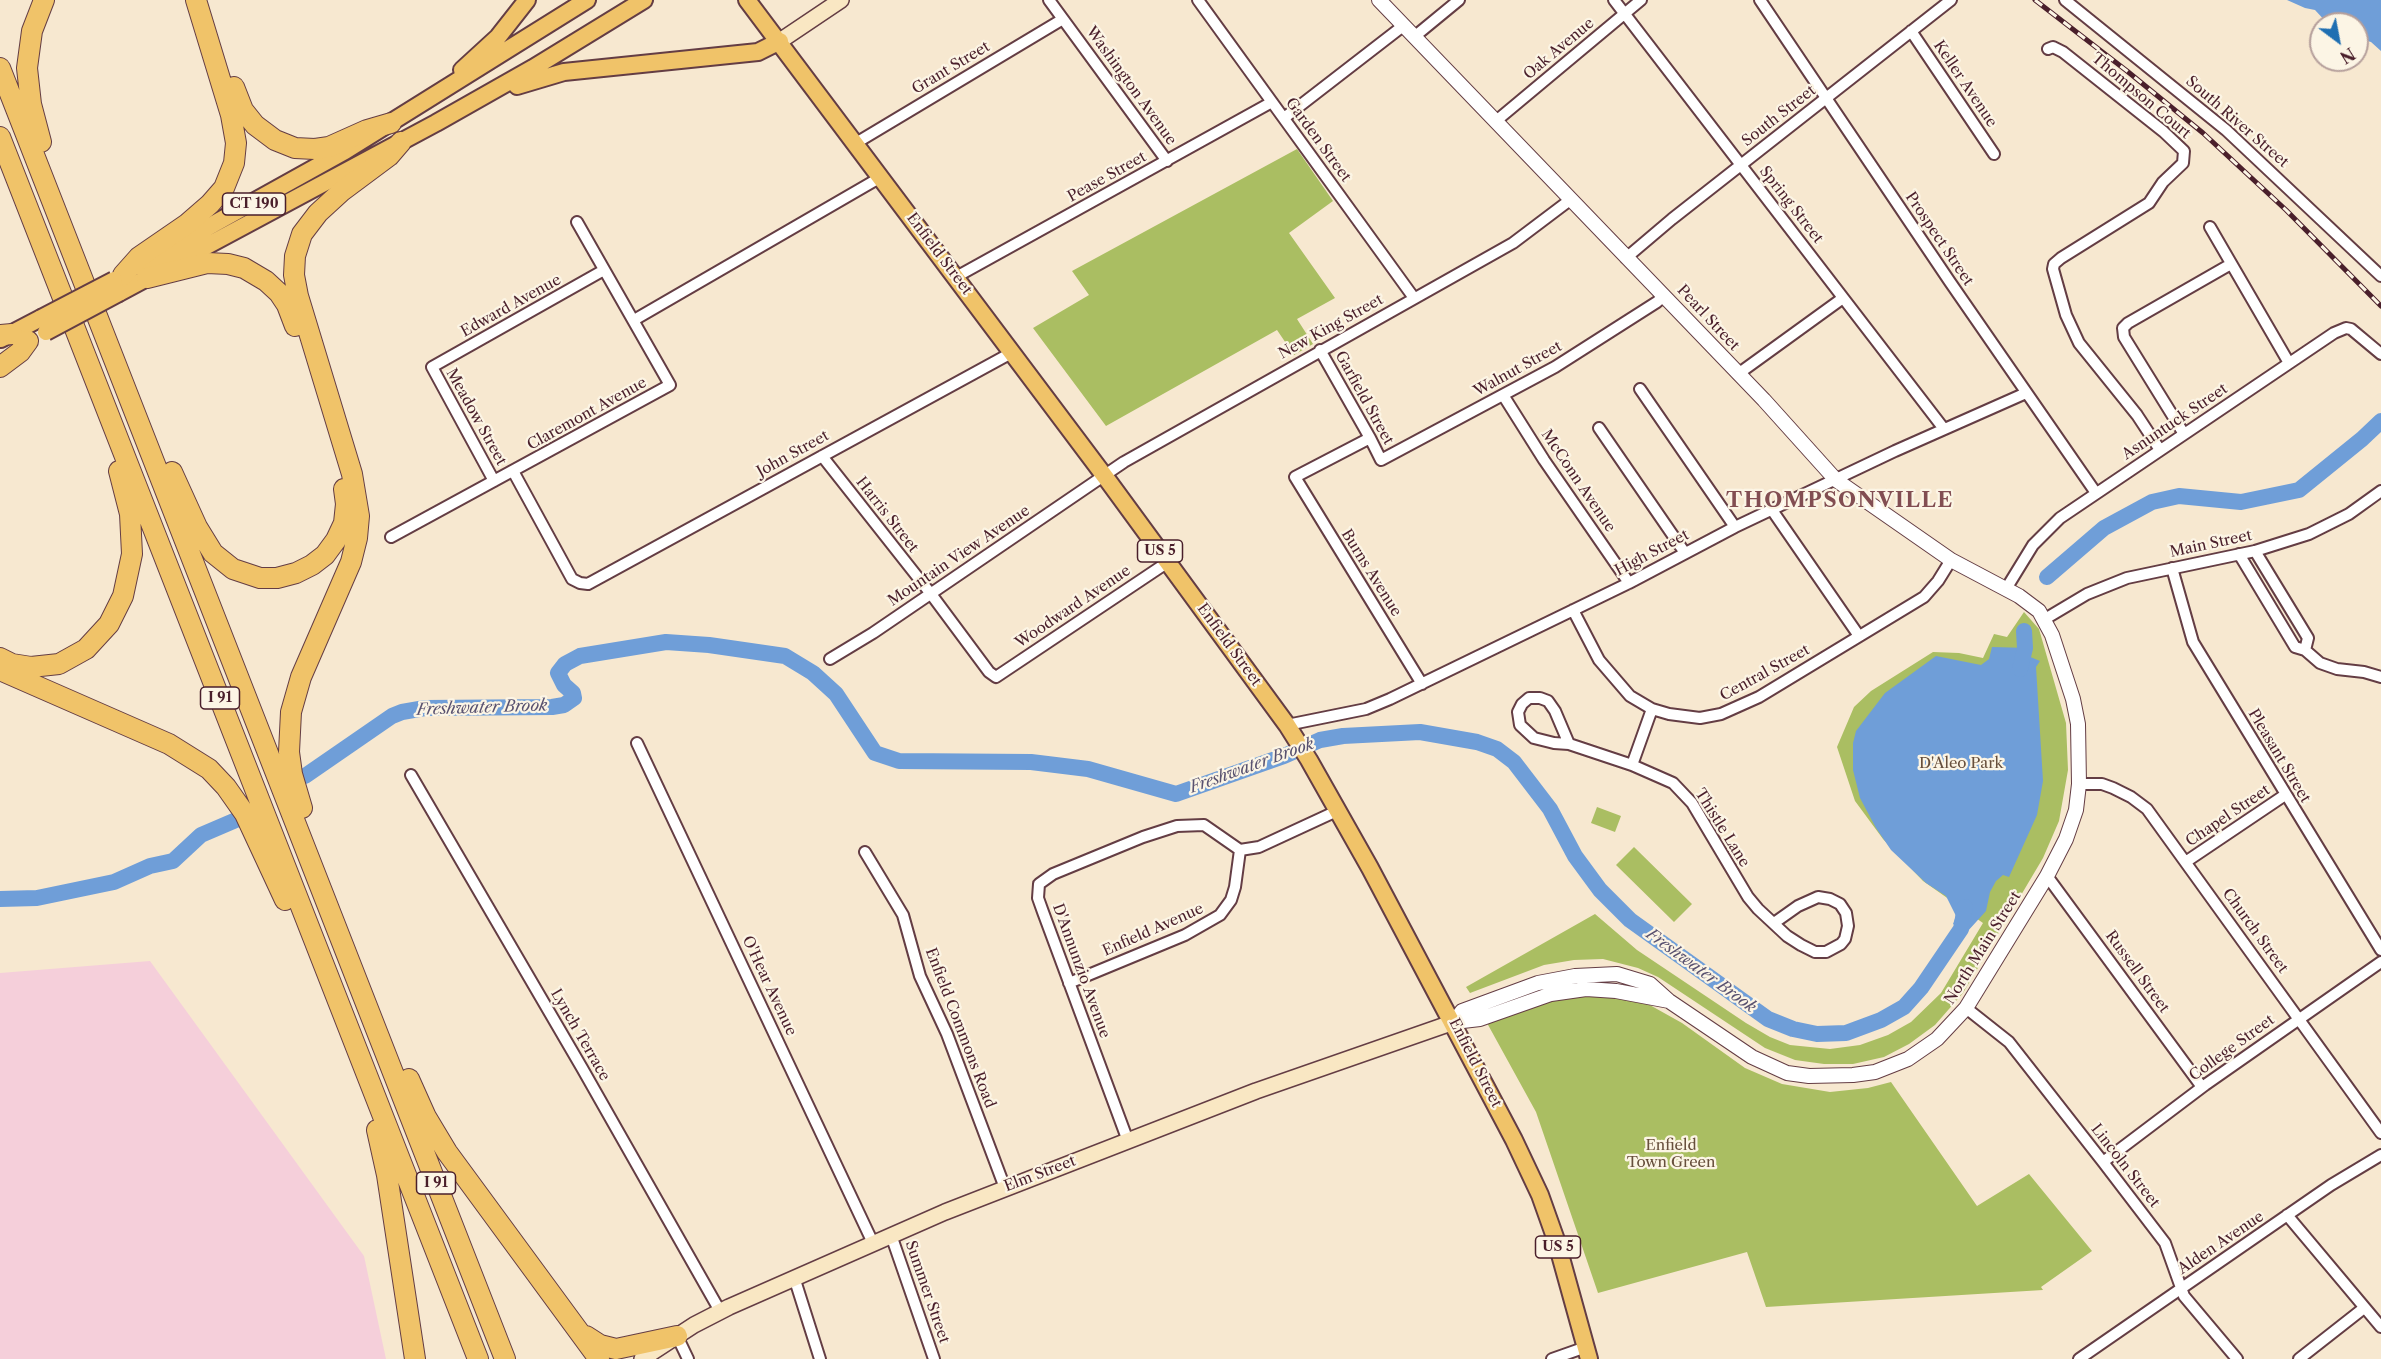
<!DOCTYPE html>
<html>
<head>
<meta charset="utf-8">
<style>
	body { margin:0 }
	#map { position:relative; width:2381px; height:1359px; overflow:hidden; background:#f7e8d0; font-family:"Libre Caslon Text",serif }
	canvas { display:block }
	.north { position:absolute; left:2309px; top:12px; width:60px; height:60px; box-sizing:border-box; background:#fcf5e5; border:2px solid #b59f9b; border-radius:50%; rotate:148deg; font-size:16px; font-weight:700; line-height:24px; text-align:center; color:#4a1f2b }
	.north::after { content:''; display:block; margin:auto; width:21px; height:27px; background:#1f6fb2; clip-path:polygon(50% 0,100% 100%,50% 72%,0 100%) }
</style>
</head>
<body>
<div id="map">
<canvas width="2381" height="1359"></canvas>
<div class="north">N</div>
</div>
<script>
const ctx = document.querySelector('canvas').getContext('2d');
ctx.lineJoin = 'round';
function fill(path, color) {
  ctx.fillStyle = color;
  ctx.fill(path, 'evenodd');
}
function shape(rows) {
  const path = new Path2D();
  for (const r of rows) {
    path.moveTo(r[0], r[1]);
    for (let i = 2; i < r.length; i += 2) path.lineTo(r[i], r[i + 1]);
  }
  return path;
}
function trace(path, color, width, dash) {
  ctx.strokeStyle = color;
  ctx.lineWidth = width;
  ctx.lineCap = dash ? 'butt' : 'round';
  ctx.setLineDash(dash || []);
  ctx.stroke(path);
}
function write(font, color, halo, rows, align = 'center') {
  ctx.font = font + ' "Libre Caslon Text",serif';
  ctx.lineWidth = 4.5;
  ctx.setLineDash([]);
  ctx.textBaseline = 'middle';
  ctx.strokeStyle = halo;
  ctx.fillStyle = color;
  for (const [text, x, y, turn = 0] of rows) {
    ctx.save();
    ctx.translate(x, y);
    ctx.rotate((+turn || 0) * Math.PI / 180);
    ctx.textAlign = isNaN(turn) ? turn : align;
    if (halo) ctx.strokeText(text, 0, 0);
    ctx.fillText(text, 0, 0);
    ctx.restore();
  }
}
const built = shape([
	[150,961,364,1256,386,1359,0,1359,0,973]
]);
const green = shape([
	[1297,149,1333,201,1289,233,1335,298,1297,319,1313,344,1294,355,1277,330,1106,426,1033,328,1089,295,1072,271],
	[2024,612,2039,629,2066,723,2068,770,2059,821,2043,858,1963,993,1935,1025,1909,1044,1884,1057,1853,1064,1824,1064,1795,1060,1765,1048,1658,977,1638,968,1603,959,1574,960,1544,965,1470,993,1466,987,1595,914,1637,950,1746,1023,1770,1037,1790,1045,1830,1049,1860,1045,1888,1035,1911,1022,1941,993,1983,923,1923,881,1883,839,1855,801,1837,747,1854,707,1871,691,1933,652,1959,653,1983,658,1994,634,2007,637],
	[1597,807,1621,816,1615,832,1591,823],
	[1634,847,1692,904,1674,922,1616,865],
	[1600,993,1648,1004,1682,1023,1745,1068,1782,1084,1830,1092,1868,1088,1891,1082,1977,1206,2029,1174,2092,1251,2041,1287,2043,1290,1766,1307,1747,1252,1598,1293,1536,1112,1487,1023,1548,999]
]);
const water = shape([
	[2287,0,2381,0,2381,51,2371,42,2357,38,2357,24,2328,24,2315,10,2305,8],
	[1992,647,2029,648,2028,656,2040,661,2036,667,2043,781,2037,815,2009,877,2003,875,1996,881,1990,892,1986,911,1967,932,1953,924,1956,916,1946,896,1926,883,1891,850,1876,828,1860,798,1853,770,1853,743,1856,731,1885,693,1936,656,1981,665,1989,659]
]);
const river = shape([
	[2047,577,2104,528,2152,502,2179,496,2241,502,2299,490,2362,439,2381,421],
	[2020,669,2025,648,2024,631],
	[305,776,392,716,402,712,425,708,552,707,564,705,574,698,573,693,564,685,558,673,565,664,580,656,666,642,709,645,785,656,813,673,836,694,875,753,899,761,1031,762,1088,769,1176,794,1284,756,1320,740,1343,736,1420,732,1477,742,1497,749,1514,762,1550,809,1575,856,1600,890,1630,920,1768,1019,1793,1029,1817,1034,1846,1033,1881,1020,1904,1007,1921,988,1961,929,1965,907],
	[0,899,37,898,114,882,150,866,173,861,201,835,236,820]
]);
const minor = shape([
	[1049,0,1167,161],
	[1198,0,1414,298],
	[1614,0,1944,429],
	[1760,0,1950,282,2096,493],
	[2065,0,2226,130,2381,276],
	[1911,31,1994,154],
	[1414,37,1459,0],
	[2048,49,2053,47,2063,52,2164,132,2184,151,2183,163,2163,182,2149,203,2061,258,2054,264,2053,269,2066,315,2079,343,2137,415,2160,450],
	[1284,118,1403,26],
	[1496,121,1641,0],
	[856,143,1063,19],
	[2210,227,2289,363],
	[1626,258,1672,219,1951,0],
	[956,277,1272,102],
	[634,320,881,177],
	[1320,350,1370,438,1381,460,1555,367,1657,302,1664,296],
	[1738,374,1843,298],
	[1640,389,1735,527],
	[1503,395,1544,460,1629,583],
	[1599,428,1685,553],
	[2184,434,2124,337,2123,328,2128,323,2231,264],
	[1370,438,1295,477,1422,684],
	[822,456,931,594,989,672,996,677,1168,562],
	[513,471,572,579,580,583,588,584,1013,352],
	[494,481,432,367,604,270],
	[1772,510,1859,636],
	[391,537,670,385,577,222],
	[2255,551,2308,638,2305,650],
	[2239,554,2295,647,2305,650,2320,663,2337,669,2364,672,2381,677],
	[2172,568,2193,642,2381,950],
	[2006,589,2033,545,2060,518,2334,333,2346,328,2351,329,2381,354],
	[1573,610,1599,660,1630,696,1652,709,1669,714,1700,718,1721,714,1759,697,1924,597,1938,581,1951,560],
	[2045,619,2087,594,2127,578,2255,551,2309,534,2349,514,2381,491],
	[830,659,873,633,1124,462,1513,243,1570,200],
	[1287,725,1366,709,1390,699,1629,583,1735,527,1895,451,2026,393],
	[637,743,873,1243],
	[1569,744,1555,711,1548,701,1540,698,1529,698,1522,704,1518,712,1520,725,1534,738,1554,743,1569,744,1632,765,1673,783,1692,803,1748,897,1758,909,1787,936,1801,945,1815,952,1826,952,1841,944,1845,939,1848,926,1846,913,1840,904,1830,899,1818,897,1798,906,1774,923],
	[1632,765,1652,709],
	[411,775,582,1068,720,1311],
	[2079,784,2102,784,2113,788,2131,797,2147,809,2381,1133],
	[1240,850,1259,847,1339,810],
	[865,852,903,915,920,976,947,1034,1005,1188],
	[2187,861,2285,795],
	[2047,876,2202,1087],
	[1069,983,1185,935,1220,915,1231,900,1235,887,1240,850],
	[1966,1008,2009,1042,2103,1162,2165,1243,2184,1296,2237,1359],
	[1128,1141,1043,912,1038,898,1039,884,1053,874,1143,837,1177,826,1204,825,1240,850],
	[2103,1162,2205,1085,2381,962],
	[2287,1215,2381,1327],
	[891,1235,934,1359],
	[794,1277,820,1359],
	[677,1336,688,1359],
	[1552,1359,1586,1347],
	[2079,1359,2331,1185,2381,1155],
	[2299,1359,2364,1308]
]);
const tertiary = shape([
	[1379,0,1764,400,1836,480,1951,560,2019,596,2039,611,2052,635,2073,699,2078,724,2079,784,2076,810,2066,839,2047,876,1966,1008,1937,1039,1908,1059,1875,1072,1853,1075,1809,1076,1787,1073,1752,1057,1669,1001,1650,984,1617,974,1575,976,1538,983,1462,1011,1454,1022],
	[1454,1022,1480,1019,1551,994,1586,989,1616,991,1669,1001]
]);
const secondary = shape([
	[780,41,841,0],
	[642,1359,694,1325,729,1307,945,1212,1256,1091,1454,1022]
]);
const primary = shape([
	[747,0,1109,482,1287,725,1309,760,1370,868,1514,1140,1540,1195,1556,1240,1589,1359],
	[462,70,498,37,527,0],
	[517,86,564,72,758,52,780,41],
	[138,266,345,151,587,0],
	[119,293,436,123,533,68,644,0],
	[1,339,41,318]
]);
const motorway = shape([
	[0,68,505,1359],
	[234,87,243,110,255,125,275,140,295,148,315,149,329,147,367,130,391,123],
	[0,137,478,1359],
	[41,142,31,104,27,68,32,31,44,0],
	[123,275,139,257,187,224,210,204,224,188,234,163,236,143,231,115,196,0],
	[147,278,207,263,228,264,244,268,266,281,279,293,287,305,295,326],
	[0,335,12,334],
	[0,367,20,352,28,341],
	[172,472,197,527,213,553,233,569,260,578,277,578,296,573,312,565,325,555,336,540,344,523,346,504,344,489],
	[0,658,12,664,31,667,59,664,86,649,109,624,123,596,132,554,130,514,119,471],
	[0,670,169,744,209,769,226,787,245,814,285,900],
	[302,808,292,774,289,752,291,712,301,677,351,562,357,538,359,516,352,474,298,296,294,275,295,256,302,234,318,213,342,191,389,156,401,142],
	[409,1079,426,1117,447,1152,599,1359],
	[377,1130,387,1175,415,1359],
	[586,1336,600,1345,616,1349,677,1336]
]);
const rail = shape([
	[2035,0,2127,71,2203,133,2286,210,2381,306]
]);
const primaryBridge = shape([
	[41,318,114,280],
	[46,332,119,293]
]);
const shields = [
	[254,204,63],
	[1160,551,45],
	[220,698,39],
	[436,1183,39],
	[1558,1247,45]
];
const shieldNames = [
	["CT 190",254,204],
	["US 5",1160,551],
	["I 91",220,698],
	["I 91",436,1183],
	["US 5",1558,1247]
];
const streetNames = [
	["Oak Avenue",1559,49,-40],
	["Grant Street",951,68,-31],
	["Keller Avenue",1965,84,56],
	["Washington Avenue",1131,86,54],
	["Thompson Court",2141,96,40],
	["South Street",1779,116,-38],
	["South River Street",2237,122,41],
	["Garden Street",1318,140,54],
	["Pease Street",1107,177,-29],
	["Spring Street",1791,205,52],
	["Prospect Street",1939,239,56],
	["Enfield Street",939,254,53],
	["Edward Avenue",511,306,-29],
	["Pearl Street",1708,318,47],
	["New King Street",1331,327,-29],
	["Walnut Street",1518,369,-29],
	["Garfield Street",1364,398,61],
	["Claremont Avenue",587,414,-29],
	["Meadow Street",476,417,61],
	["Asnuntuck Street",2175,422,-34],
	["John Street",793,454,-29],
	["McConn Avenue",1578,481,56],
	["Harris Street",887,515,52],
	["Main Street",2211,544,-12],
	["High Street",1652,553,-28],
	["Mountain View Avenue",959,556,-34],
	["Burns Avenue",1371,573,58],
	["Woodward Avenue",1073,607,-34],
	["Enfield Street",1229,645,54],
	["Central Street",1765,673,-29],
	["Pleasant Street",2279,756,59],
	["Chapel Street",2228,816,-34],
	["Thistle Lane",1722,828,58],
	["Enfield Avenue",1153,930,-24],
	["Church Street",2255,931,54],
	["North Main Street",1983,948,-58],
	["D'Annunzio Avenue",1081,971,70],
	["Russell Street",2137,972,54],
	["O'Hear Avenue",769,986,65],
	["Enfield Commons Road",960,1028,69],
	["Lynch Terrace",580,1035,60],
	["College Street",2232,1048,-36],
	["Enfield Street",1475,1063,63],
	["Lincoln Street",2125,1166,52],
	["Elm Street",1040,1174,-21],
	["Alden Avenue",2221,1243,-34],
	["Summer Street",927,1292,71]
];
const parkNames = [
	["D'Aleo Park",1961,764],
	["Enfield",1671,1146],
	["Town Green",1671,1163]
];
const waterNames = [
	["Freshwater Brook",482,708,-2],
	["Freshwater Brook",1252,766,-20],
	["Freshwater Brook",1701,971,36]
];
const districtNames = [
	["THOMPSONVILLE",1840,501]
];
fill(built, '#f5cfda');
fill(green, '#aabe62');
fill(water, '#6f9ed8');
trace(river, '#6f9ed8', 16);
trace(minor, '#643d44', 14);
trace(tertiary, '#643d44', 16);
trace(secondary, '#643d44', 18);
trace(primary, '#643d44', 20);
trace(motorway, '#643d44', 22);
trace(minor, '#fff', 10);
trace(tertiary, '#fff', 14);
trace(secondary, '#f9e7c3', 15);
trace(primary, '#f0c369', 16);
trace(motorway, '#f0c369', 20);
trace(rail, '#4a1f2b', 5);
trace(rail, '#fcf5e5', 3, [9]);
trace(primaryBridge, '#643d44', 20, []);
trace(primaryBridge, '#f0c369', 16);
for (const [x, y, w] of shields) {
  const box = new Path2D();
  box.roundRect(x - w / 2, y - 11, w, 22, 4.5);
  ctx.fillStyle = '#fcf5e5';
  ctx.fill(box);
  trace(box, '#4a1f2b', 1.5);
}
write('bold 14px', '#4a1f2b', null, shieldNames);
write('15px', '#4a1f2b', '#fcf5e5', streetNames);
write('15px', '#674f3c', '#fcf5e5', parkNames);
write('italic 16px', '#595270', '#fcf5e5', waterNames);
ctx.letterSpacing = '1.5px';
write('bold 21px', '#824e52', '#fcf5e5', districtNames);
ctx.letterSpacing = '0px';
</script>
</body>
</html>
